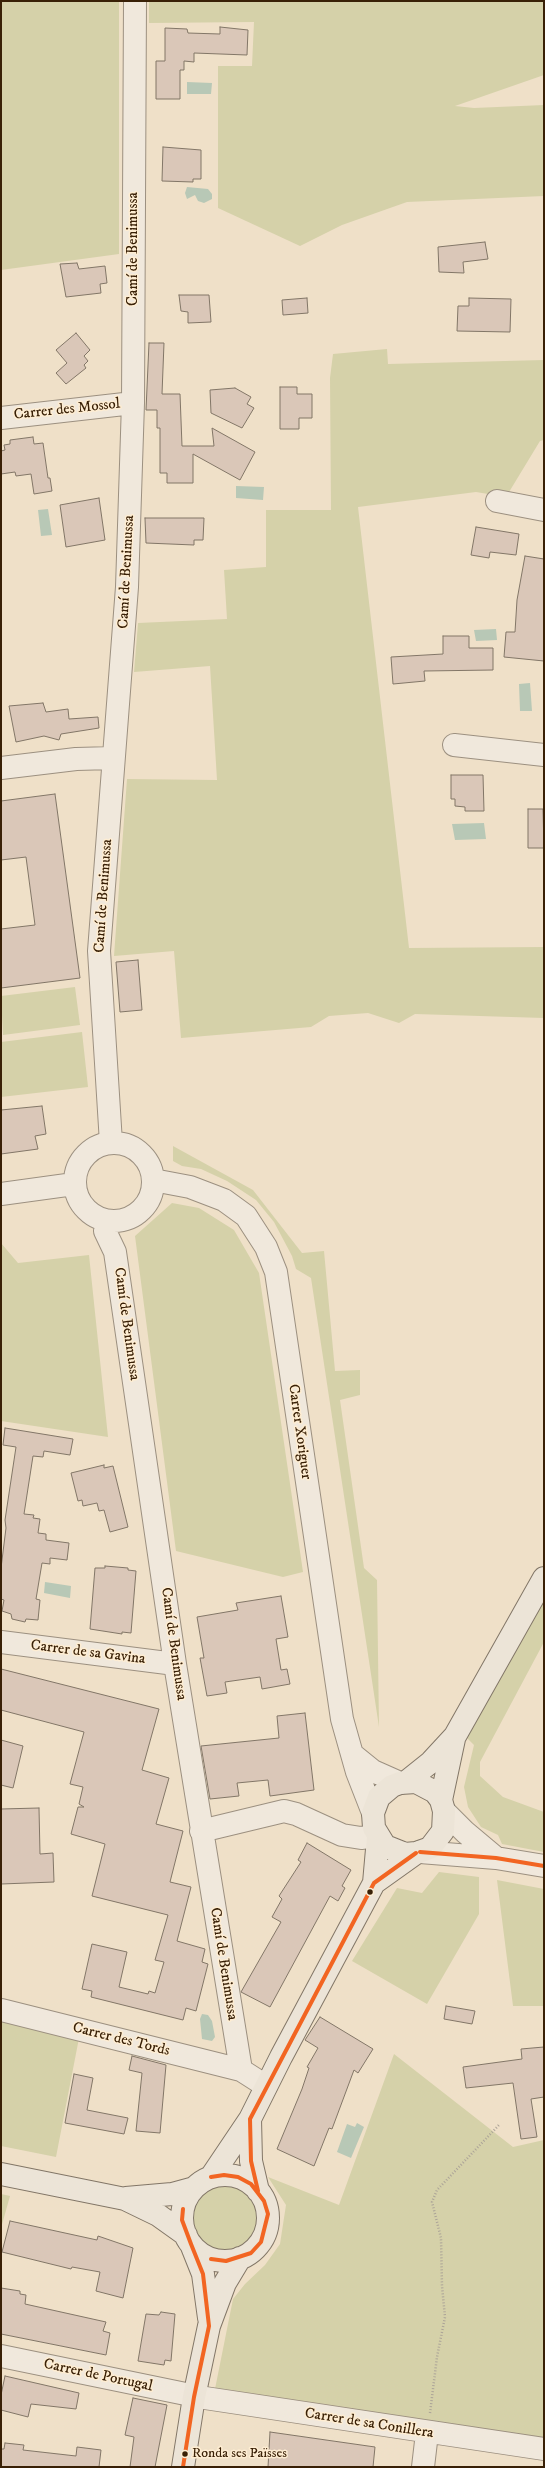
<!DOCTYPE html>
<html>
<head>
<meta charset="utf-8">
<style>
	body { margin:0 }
	#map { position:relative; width:545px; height:2468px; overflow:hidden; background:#efe0c8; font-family:"IM FELL DW Pica",serif }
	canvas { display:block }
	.frame { position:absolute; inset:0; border:2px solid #392006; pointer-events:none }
</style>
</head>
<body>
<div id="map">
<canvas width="545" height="2468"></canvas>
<div class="frame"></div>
</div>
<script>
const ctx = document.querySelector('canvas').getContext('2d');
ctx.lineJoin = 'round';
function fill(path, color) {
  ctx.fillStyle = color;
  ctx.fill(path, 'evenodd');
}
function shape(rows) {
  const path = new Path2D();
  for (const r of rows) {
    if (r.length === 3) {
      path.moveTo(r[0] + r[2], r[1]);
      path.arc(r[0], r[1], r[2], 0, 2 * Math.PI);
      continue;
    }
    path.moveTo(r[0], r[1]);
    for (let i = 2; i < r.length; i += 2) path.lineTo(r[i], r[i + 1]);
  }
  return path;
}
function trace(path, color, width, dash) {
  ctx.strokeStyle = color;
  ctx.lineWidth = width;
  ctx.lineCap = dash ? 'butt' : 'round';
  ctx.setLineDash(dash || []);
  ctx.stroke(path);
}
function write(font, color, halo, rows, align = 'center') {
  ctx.font = font + ' "IM FELL DW Pica",serif';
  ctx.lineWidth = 3;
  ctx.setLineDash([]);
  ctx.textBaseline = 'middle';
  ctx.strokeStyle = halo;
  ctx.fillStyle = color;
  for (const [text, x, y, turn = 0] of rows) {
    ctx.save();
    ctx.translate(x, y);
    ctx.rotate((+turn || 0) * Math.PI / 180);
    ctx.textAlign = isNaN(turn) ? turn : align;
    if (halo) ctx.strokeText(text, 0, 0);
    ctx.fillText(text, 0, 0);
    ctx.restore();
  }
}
const green = shape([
	[1,1,119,1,119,254,1,270],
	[149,1,544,1,544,75,455,106,474,108,544,105,544,196,407,202,342,225,300,246,218,208,218,66,252,66,254,22,149,23],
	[387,349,388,364,544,360,544,440,540,441,506,497,476,492,358,507,409,948,544,947,544,1018,415,1014,399,1023,368,1013,329,1016,311,1027,181,1038,174,951,114,956,127,779,217,780,210,666,134,672,138,623,227,619,224,570,266,567,266,510,331,510,330,378,333,354],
	[75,987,80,1025,3,1035,1,996],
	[82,1032,88,1087,1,1097,1,1042],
	[173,1146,253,1190,302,1253,324,1251,335,1371,360,1370,360,1395,340,1400,364,1568,377,1580,379,1727,311,1278,296,1269,292,1256,274,1222,256,1200,227,1181,201,1169,182,1166,173,1161],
	[172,1203,199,1208,234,1230,259,1273,303,1572,283,1577,176,1551,135,1236],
	[1,1243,18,1263,89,1255,108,1437,1,1421],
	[544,1600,544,1642,480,1762,480,1776,503,1797,544,1812,544,1852,502,1844,498,1835,481,1827,468,1807,464,1787,474,1745,467,1738],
	[439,1872,479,1877,479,1914,427,2004,352,1961,397,1888,422,1893],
	[497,1880,544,1889,544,2006,513,2006],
	[1,2020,79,2038,56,2157,1,2146],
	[394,2054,513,2147,544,2140,544,2441,214,2394,233,2299,245,2284,265,2265,280,2244,286,2205,268,2177,339,2205],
	[225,2217,35],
	[1,2194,10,2196,1,2228]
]);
const water = shape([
	[187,82,212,83,211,94,187,94],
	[187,187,208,189,212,194,212,199,204,203,198,201,195,195,187,199,185,193],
	[236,486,264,487,263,500,236,498],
	[48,509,52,535,41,536,38,510],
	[496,629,497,640,476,641,474,630],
	[530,683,532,711,520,711,519,684],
	[484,823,486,839,455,840,452,824],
	[45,1582,71,1586,70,1598,44,1593],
	[202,2014,208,2015,212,2021,215,2037,212,2041,202,2039,200,2019],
	[357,2123,364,2127,351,2158,337,2152,347,2124,355,2127]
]);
const building = shape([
	[220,27,248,30,247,55,194,53,194,62,184,61,184,70,180,70,180,99,156,99,156,61,165,61,165,28,187,29,188,33,220,34,220,27],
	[163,147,201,150,201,179,193,179,193,182,162,181,163,147],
	[485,242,488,259,463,262,464,273,439,272,438,247,485,242],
	[77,263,79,269,105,266,107,283,100,284,101,293,66,297,60,264,77,263],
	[179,295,209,295,211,322,188,323,188,312,181,311,179,295],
	[307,298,308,313,283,315,282,300,307,298],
	[469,298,511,299,510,332,457,331,458,306,469,306,469,298],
	[76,333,90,350,84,356,88,361,84,365,86,368,66,384,56,373,67,363,56,350,76,333],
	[149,343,164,343,162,394,180,394,182,446,214,446,212,428,255,452,240,480,193,454,193,483,167,483,167,473,160,473,160,428,157,428,157,410,146,410,149,343],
	[280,387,297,387,297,394,312,394,312,418,299,418,299,429,280,429,280,387],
	[235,388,251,397,247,404,254,408,242,428,211,413,210,390,235,388],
	[33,437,34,444,43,443,48,478,50,478,52,491,34,494,31,474,16,476,15,472,1,474,1,451,5,450,4,445,10,444,10,440,33,437],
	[99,498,105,540,66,547,60,505,99,498],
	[145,518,204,518,203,540,194,540,194,545,146,543,145,518],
	[476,527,519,534,516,555,490,552,489,558,471,555,476,527],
	[525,556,544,559,544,661,504,657,506,632,515,632,517,600,525,556],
	[443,636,469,636,469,648,493,648,493,670,424,671,425,681,393,684,391,657,443,654,443,636],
	[43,703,46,712,68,709,69,719,98,717,99,728,61,734,59,740,44,736,16,742,9,706,43,703],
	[451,775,483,775,484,811,465,811,465,807,455,806,455,799,451,799,451,775],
	[55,794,80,978,1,988,1,929,35,925,26,857,1,860,1,801,55,794],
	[528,809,543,809,544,848,528,848,528,809],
	[138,960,142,1010,120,1012,116,962,138,960],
	[42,1106,46,1134,35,1136,38,1149,1,1154,1,1110,42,1106],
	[5,1428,73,1439,70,1455,44,1451,43,1457,33,1456,24,1514,34,1515,33,1518,40,1519,38,1533,46,1534,46,1540,69,1543,67,1560,50,1558,50,1564,42,1563,36,1599,40,1600,38,1620,26,1619,25,1622,12,1619,11,1614,2,1611,4,1600,1,1599,1,1568,6,1528,5,1520,16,1447,3,1445,5,1428],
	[104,1465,104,1468,113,1466,128,1527,110,1532,104,1510,99,1511,97,1503,83,1506,82,1500,78,1501,71,1473,104,1465],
	[105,1566,128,1568,128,1570,136,1571,131,1633,122,1632,122,1634,90,1629,95,1568,105,1568,105,1566],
	[281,1596,288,1637,276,1639,281,1670,287,1669,290,1684,262,1689,260,1677,225,1682,227,1693,207,1696,200,1658,204,1658,197,1617,238,1610,236,1603,281,1596],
	[1,1669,159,1709,142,1770,169,1778,156,1824,183,1831,170,1882,191,1887,177,1941,205,1949,202,1962,208,1964,196,2011,186,2008,183,2020,91,1997,92,1991,82,1989,92,1944,127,1952,119,1987,148,1994,149,1991,155,1993,164,1962,155,1960,168,1915,92,1896,105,1844,71,1834,78,1807,84,1807,79,1804,83,1787,70,1784,84,1732,1,1710,1,1669],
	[305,1713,314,1790,270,1796,268,1780,237,1783,239,1796,210,1799,201,1746,279,1738,277,1716,305,1713],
	[1,1740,23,1746,13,1788,1,1785,1,1740],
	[39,1808,40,1854,53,1853,54,1882,1,1884,1,1809,39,1808],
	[307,1843,351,1870,342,1886,345,1888,338,1901,330,1896,270,2007,241,1992,281,1922,272,1917,282,1899,279,1896,301,1862,298,1860,307,1843],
	[446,2006,475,2011,472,2024,444,2019,446,2006],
	[320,2017,373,2049,358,2073,354,2070,332,2129,329,2128,314,2166,277,2149,302,2089,309,2068,307,2067,318,2048,305,2040,320,2017],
	[544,2047,544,2097,531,2099,537,2137,521,2139,513,2083,466,2088,463,2067,522,2059,521,2049,544,2047],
	[132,2056,166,2065,160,2133,136,2131,142,2073,129,2070,132,2056],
	[74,2074,93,2078,87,2110,128,2118,124,2134,65,2123,74,2074],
	[10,2221,97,2240,98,2236,133,2248,123,2298,96,2291,100,2272,72,2267,71,2269,2,2252,10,2221],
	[1,2288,20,2291,20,2294,26,2295,25,2304,106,2322,103,2331,110,2333,106,2355,1,2334,1,2288],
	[161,2312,175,2314,171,2361,165,2360,164,2365,138,2361,146,2314,159,2315,161,2312],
	[5,2376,79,2393,76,2409,31,2404,28,2417,1,2410,1,2395,5,2376],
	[133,2398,167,2405,155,2467,130,2467,134,2437,125,2435,133,2398],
	[270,2432,375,2447,373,2467,268,2467,270,2432],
	[5,2443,24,2445,23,2450,76,2456,77,2447,101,2450,99,2467,1,2467,1,2449,4,2449,5,2443]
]);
const path = shape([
	[430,2413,437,2357,445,2317,442,2286,441,2238,432,2202,437,2190,499,2125]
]);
const minor = shape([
	[1,418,133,403],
	[497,501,544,510],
	[454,745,544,755],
	[1,768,76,759,113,758],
	[111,1143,99,951,127,587,133,403,135,1],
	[114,1182,39],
	[153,1180,190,1187,224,1200,246,1216,266,1247,276,1272,342,1719,357,1772,373,1813],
	[1,1194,74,1184],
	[107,1221,105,1231,115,1252,175,1664,241,2070],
	[1,1642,175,1664],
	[352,1754,373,1771,400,1783],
	[444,1811,465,1832,496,1858],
	[201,1831,284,1811,296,1814,342,1835,361,1838,377,1836],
	[420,1852,496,1858,544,1866],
	[1,2010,241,2070,266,2086],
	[1,2356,205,2398,544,2449],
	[423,2467,427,2433]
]);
const major = shape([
	[406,1782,431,1762,455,1736,544,1578],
	[441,1800,454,1739],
	[374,1883,416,1853,430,1848,443,1831,444,1811,441,1800,435,1792,416,1782,400,1783,392,1786,379,1797,373,1813,374,1828,385,1846,405,1854,416,1853],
	[250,2119,251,2161,258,2191],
	[1,2174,125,2199,158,2215,186,2235],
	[225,2218,43],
	[211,2177,250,2119,281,2057,374,1883,378,1838],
	[126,2198,172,2194,194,2188],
	[191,2244,203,2274,209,2318],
	[183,2467,194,2397,209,2326,225,2283,240,2258]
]);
const bus1 = shape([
	[420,1852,496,1858,544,1866],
	[211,2177,224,2175,238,2177,251,2184,264,2201,268,2214,261,2242,251,2253,226,2261,211,2259],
	[258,2191,251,2161,250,2119,374,1883,416,1853],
	[183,2209,182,2220,191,2244],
	[183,2467,194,2397,209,2326,203,2274,191,2244]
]);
const markers = [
	[370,1892,3.5,"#392006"],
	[185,2454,3.5,"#392006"]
];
const busNames = [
	["Ronda ses Païsses",192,2454]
];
const streetNames = [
	["Camí de Benimussa",134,249,-90],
	["Carrer des Mossol",67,410,-6],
	["Camí de Benimussa",127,572,-87],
	["Camí de Benimussa",104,896,-86],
	["Camí de Benimussa",126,1324,82],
	["Carrer Xoriguer",299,1432,82],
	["Camí de Benimussa",173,1644,82],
	["Carrer de sa Gavina",88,1653,7],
	["Camí de Benimussa",223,1964,81],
	["Carrer des Tords",121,2040,14],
	["Carrer de Portugal",98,2376,12],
	["Carrer de sa Conillera",369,2424,9]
];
fill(green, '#d5d1a9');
fill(water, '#b8c8b6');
fill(building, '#dac7b8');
trace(building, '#827667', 1);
trace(minor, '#9c9080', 24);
trace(major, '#827667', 24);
trace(path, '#aca498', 2.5, [1, 2]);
trace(minor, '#f0e8dc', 22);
trace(major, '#ece4d7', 22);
trace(bus1, '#f26522', 4);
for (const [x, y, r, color] of markers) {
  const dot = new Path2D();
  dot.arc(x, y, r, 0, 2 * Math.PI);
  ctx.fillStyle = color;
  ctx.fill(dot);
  trace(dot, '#feedd2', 1.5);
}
write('14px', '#392006', '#feedd2', busNames, 'left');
write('15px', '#392006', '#feedd2', streetNames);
</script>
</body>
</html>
